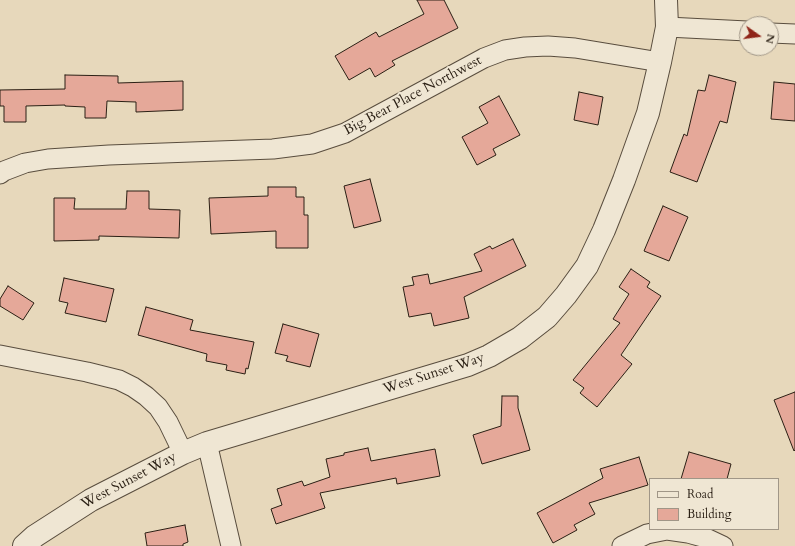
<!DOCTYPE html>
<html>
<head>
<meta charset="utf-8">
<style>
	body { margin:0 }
	#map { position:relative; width:795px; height:546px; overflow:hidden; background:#e7d8bb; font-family:Cardo,serif }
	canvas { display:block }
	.legend { position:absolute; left:649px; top:478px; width:130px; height:52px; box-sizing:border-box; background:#efe6d3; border:1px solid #a09687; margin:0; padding:5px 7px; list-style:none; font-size:12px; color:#2a1f14 }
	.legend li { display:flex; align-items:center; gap:8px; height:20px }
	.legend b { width:20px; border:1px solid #a09687 }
	.north { position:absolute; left:739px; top:16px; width:40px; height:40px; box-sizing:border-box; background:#efe6d3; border:1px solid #a09687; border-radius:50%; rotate:104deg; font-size:11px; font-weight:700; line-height:16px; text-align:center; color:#2a1f14 }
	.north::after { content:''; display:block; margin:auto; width:14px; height:18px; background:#8f2418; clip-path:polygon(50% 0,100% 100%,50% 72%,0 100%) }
</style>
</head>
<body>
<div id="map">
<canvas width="795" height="546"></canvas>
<ul class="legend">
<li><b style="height:5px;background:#efe6d3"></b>Road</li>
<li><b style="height:11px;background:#e5a899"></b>Building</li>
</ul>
<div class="north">N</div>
</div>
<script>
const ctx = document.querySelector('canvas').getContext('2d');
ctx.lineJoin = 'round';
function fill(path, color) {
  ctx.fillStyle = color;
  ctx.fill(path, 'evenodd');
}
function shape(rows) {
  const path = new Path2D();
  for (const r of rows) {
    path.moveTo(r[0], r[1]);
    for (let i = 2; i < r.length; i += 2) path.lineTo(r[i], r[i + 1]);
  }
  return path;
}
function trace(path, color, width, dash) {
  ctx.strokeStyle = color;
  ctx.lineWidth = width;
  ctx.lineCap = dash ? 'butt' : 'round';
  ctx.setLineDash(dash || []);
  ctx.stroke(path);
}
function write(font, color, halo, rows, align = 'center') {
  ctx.font = font + ' Cardo,serif';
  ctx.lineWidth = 4;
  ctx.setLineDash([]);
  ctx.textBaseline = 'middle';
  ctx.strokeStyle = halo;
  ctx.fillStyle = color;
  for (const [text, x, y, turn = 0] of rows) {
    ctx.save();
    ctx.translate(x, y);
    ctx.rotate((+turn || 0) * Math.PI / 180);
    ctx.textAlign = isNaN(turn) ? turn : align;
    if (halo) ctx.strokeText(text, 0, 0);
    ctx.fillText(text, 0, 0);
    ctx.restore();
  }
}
const building = shape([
	[417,0,444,0,458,28,392,61,395,65,375,77,370,68,349,80,335,56,376,32,379,37,424,14,417,0],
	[65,75,118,76,118,83,183,81,183,110,136,112,136,102,107,101,106,118,85,118,85,107,65,106,65,105,26,106,26,122,4,122,4,106,0,106,0,90,65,89,65,75],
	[709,75,736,82,727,123,720,121,697,182,670,172,684,134,687,136,698,90,705,91,709,75],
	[774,82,795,84,795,121,771,119,774,82],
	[579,92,603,97,598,125,574,120,579,92],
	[499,96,520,135,493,149,496,155,477,165,462,137,488,123,479,107,499,96],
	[370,179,381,221,354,228,344,186,370,179],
	[268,187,296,187,296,197,304,197,304,215,308,215,308,248,276,248,276,231,211,234,209,198,268,196,268,187],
	[127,191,149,191,149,209,180,210,179,238,99,236,99,240,54,241,54,198,75,198,74,209,126,209,127,191],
	[663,206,688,217,669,261,644,251,663,206],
	[513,239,526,266,464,297,469,318,434,326,431,313,409,317,403,287,414,285,412,277,428,274,430,284,482,271,474,254,490,246,492,249,513,239],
	[631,269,650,282,647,287,661,296,621,355,632,364,597,407,580,393,584,388,573,380,620,323,613,319,629,294,619,287,631,269],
	[64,278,114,289,106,322,65,313,68,303,59,301,64,278],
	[8,286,34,303,23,320,0,306,0,299,8,286],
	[146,307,193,320,190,330,254,342,248,369,246,368,245,374,226,370,227,365,206,361,207,354,138,335,146,307],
	[283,324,319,334,310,367,286,361,288,356,275,353,283,324],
	[795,392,795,450,794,451,774,400,795,392],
	[502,396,518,396,518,408,530,450,482,464,473,435,501,426,502,396],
	[368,448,371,461,435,449,440,476,397,484,396,478,320,493,325,508,276,524,271,509,282,505,277,489,302,481,304,486,330,477,326,459,344,455,344,453,368,448],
	[689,452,731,464,727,479,681,479,689,452],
	[639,457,648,485,589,503,595,514,574,525,577,530,553,543,537,513,603,478,600,469,639,457],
	[185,525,188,542,183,544,183,546,147,546,145,533,185,525]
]);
const minor = shape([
	[667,27,747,31],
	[771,33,795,34],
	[0,174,4,171,25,163,48,159,109,155,273,149,312,144,345,133,484,58,505,50,525,47,548,46,575,48,660,62],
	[0,355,87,372,119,380,133,387,146,396,158,407,168,422,183,453],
	[207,443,231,546],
	[622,546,647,534,667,530,688,533,706,538,723,546]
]);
const tertiary = shape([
	[24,546,35,536,91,500,183,453,207,443,468,365,489,356,520,338,547,317,566,295,587,266,604,230,624,180,648,113,660,62,667,27,666,0]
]);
const streetNames = [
	["Big Bear Place Northwest",413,96,-28],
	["West Sunset Way",434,374,-18],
	["West Sunset Way",129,481,-28]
];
fill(building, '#e5a899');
trace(building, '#2a1f14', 1);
trace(minor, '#594d3e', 21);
trace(tertiary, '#594d3e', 24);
trace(minor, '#efe6d3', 19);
trace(tertiary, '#efe6d3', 22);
write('14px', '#2a1f14', '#efe6d3', streetNames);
</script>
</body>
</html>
